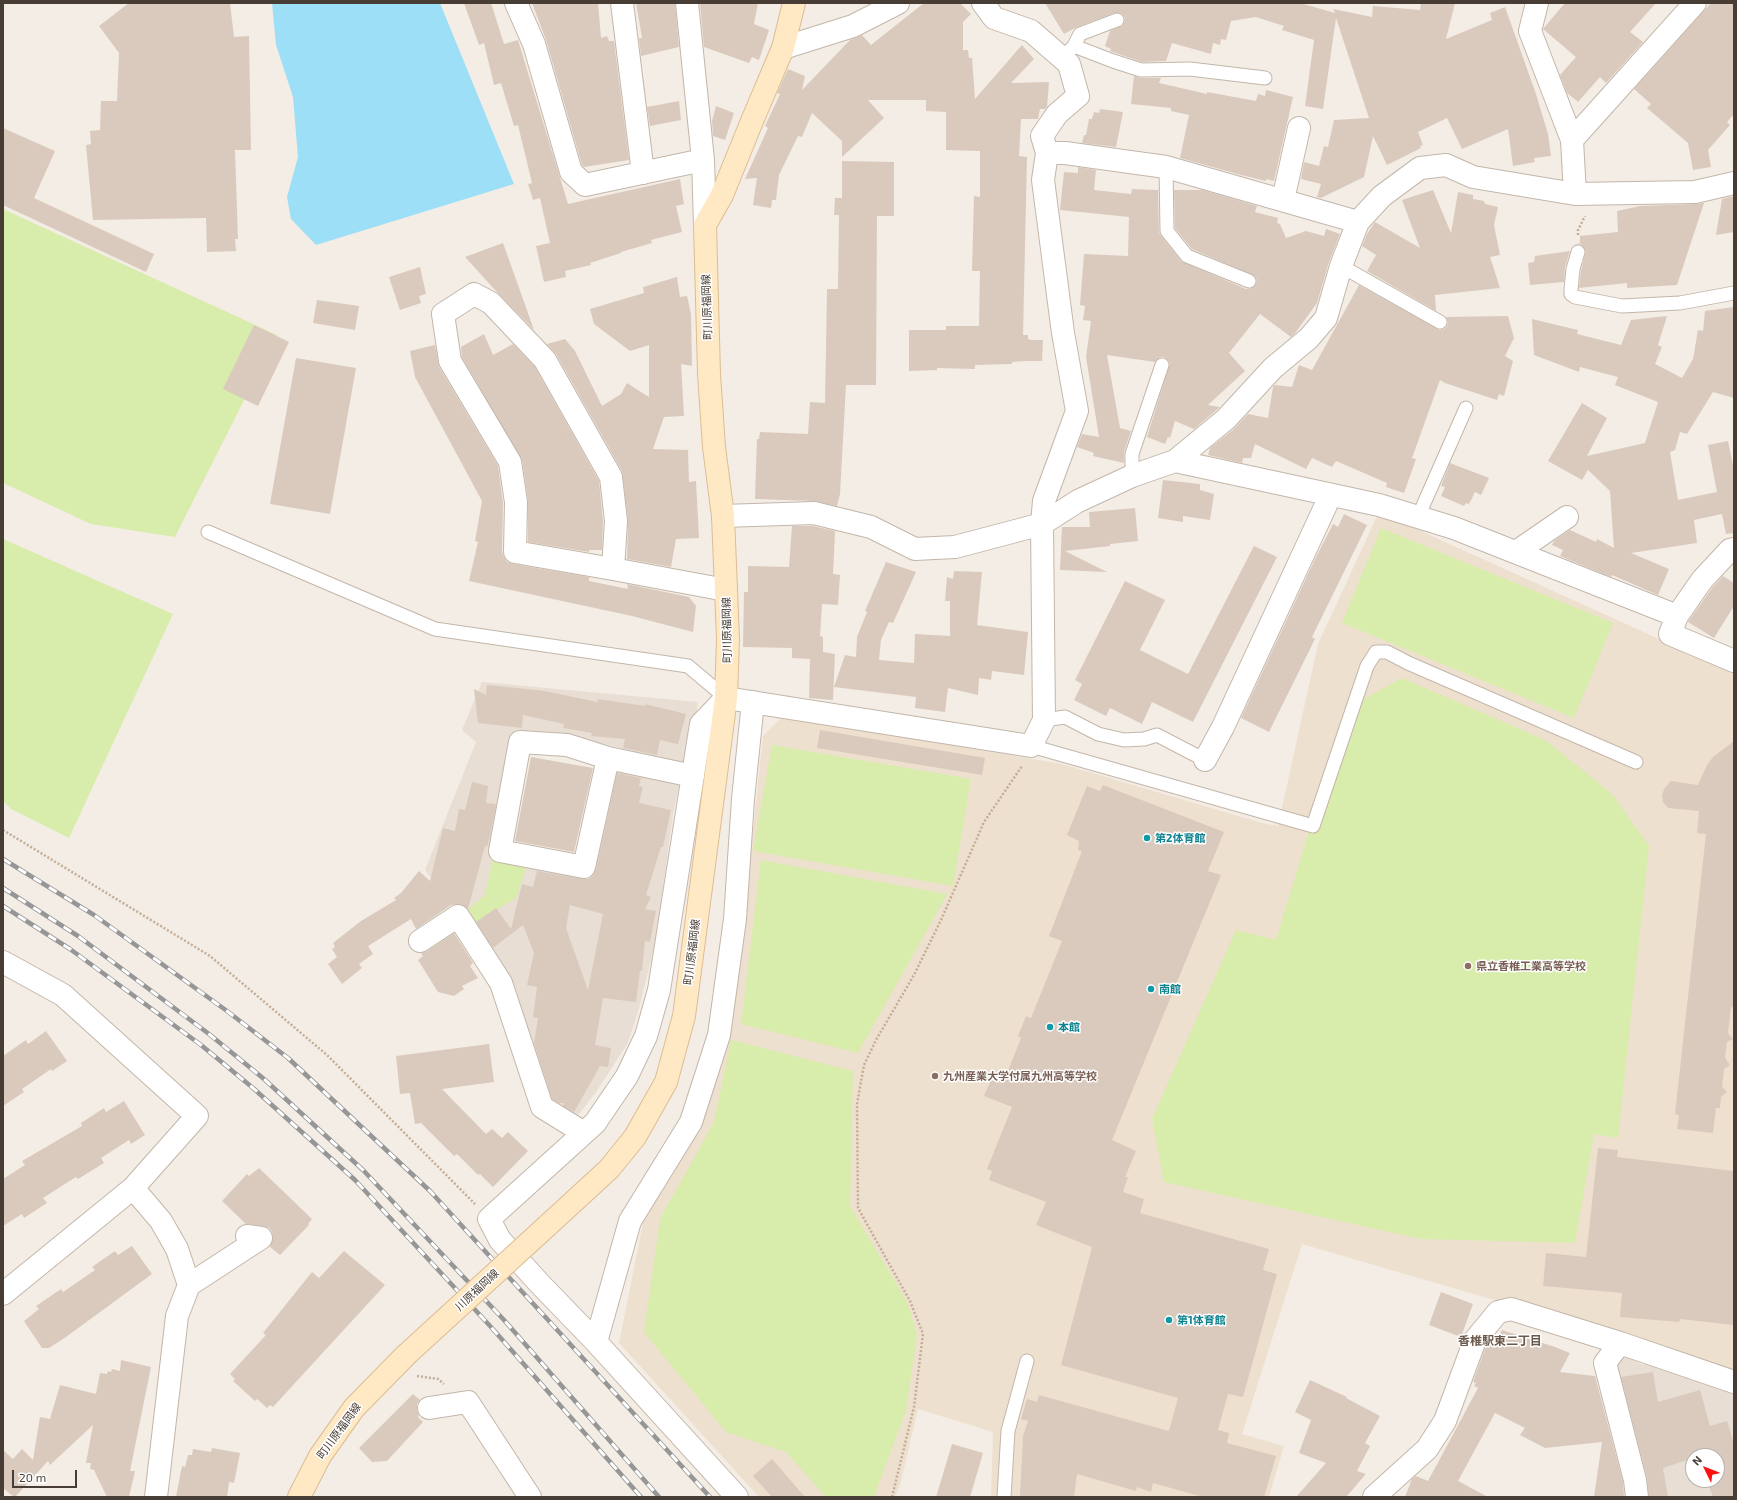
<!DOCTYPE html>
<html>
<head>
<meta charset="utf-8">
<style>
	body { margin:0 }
	#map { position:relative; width:1737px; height:1500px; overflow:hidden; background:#f4ede5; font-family:"Exo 2",sans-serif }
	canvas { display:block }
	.frame { position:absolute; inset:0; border:4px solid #473d34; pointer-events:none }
	.north { position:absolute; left:1685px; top:1448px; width:40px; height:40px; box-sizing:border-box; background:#fff; border:1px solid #b5b1ae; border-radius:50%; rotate:313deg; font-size:11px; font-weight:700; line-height:16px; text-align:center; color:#473d34 }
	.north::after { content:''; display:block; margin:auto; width:14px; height:18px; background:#ff1112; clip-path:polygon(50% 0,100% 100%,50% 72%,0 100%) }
	.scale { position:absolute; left:12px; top:1470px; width:65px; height:18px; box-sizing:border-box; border:2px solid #473d34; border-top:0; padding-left:5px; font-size:12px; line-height:14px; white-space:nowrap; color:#473d34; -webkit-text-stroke:3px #fff; paint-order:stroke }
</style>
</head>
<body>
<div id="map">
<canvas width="1737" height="1500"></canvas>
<div class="frame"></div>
<div class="north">N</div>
<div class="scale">20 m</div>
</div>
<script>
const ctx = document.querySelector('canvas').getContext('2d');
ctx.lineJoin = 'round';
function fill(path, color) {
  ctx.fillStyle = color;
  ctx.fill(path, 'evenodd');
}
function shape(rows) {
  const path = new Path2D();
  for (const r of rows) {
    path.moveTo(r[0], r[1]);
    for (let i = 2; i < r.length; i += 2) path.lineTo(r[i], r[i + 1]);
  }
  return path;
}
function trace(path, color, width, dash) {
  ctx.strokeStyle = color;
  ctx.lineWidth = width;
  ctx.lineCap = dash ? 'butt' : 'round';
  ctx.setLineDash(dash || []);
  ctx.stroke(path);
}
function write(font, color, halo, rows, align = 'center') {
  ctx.font = font + ' "Exo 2","Noto Sans JP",sans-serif';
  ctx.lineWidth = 3;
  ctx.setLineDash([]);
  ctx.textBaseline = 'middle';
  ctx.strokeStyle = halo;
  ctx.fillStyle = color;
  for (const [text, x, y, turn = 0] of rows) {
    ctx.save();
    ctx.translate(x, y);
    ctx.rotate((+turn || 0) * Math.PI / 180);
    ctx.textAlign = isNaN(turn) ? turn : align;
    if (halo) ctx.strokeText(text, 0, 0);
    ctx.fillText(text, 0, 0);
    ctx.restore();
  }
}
const residential = shape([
	[482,682,698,702,690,756,683,764,573,736,516,733,492,858,590,879,598,838,614,778,620,770,680,782,673,814,656,940,639,1008,628,1043,596,1092,578,1115,554,1109,524,1029,520,1004,497,960,425,870,476,742,462,730],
	[1625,1355,1643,1365,1647,1359,1734,1387,1734,1497,1642,1497,1614,1372,1618,1362],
	[1693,1456,1717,1456,1717,1480,1693,1480]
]);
const education = shape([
	[1379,512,1734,673,1734,1370,1302,1244,1242,1434,1284,1446,1269,1497,991,1497,993,1432,918,1409,900,1485,895,1497,759,1497,619,1343,645,1213,702,1125,724,1045,743,924,763,736,783,716,1062,764,1262,823,1278,826,1318,644]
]);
const green = shape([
	[3,209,277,335,175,537,91,524,3,483],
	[1381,528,1613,623,1574,718,1342,623],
	[3,539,173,614,69,838,11,809,3,801],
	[1402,678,1545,740,1612,794,1649,846,1618,1138,1594,1134,1575,1243,1421,1239,1164,1182,1152,1119,1236,930,1276,940,1346,709],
	[772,745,971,779,953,886,753,851],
	[495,850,528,862,516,898,477,922,467,910,485,895],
	[761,860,947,894,858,1053,741,1024],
	[731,1040,853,1071,850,1206,907,1302,917,1335,906,1410,874,1497,826,1497,786,1452,726,1432,644,1332,660,1219,714,1122]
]);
const water = shape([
	[272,3,440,3,514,184,316,245,291,219,287,197,298,157,293,97,276,45]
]);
const building = shape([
	[129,3,230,3,234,37,249,36,251,150,235,150,238,239,235,239,236,251,207,252,206,218,93,220,86,145,91,144,90,131,100,130,101,101,117,101,119,53,99,26],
	[464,3,491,3,504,44,518,40,568,204,680,179,684,204,676,206,682,232,651,240,652,243,621,252,621,253,590,263,591,265,565,271,566,277,544,282,536,246,550,243,540,198,533,200,528,184,532,183,518,125,514,126,501,83,494,85,484,43,479,45],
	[532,3,598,3,601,38,607,36,609,41,614,41,629,160,584,167,582,165,546,40],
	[636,3,675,3,679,47,641,56,639,38,642,38],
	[700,3,758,3,754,24,769,30,759,60,752,57,749,63,704,47],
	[924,3,960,3,971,14,963,22,963,50,968,50,969,58,972,58,975,99,1022,45,1034,59,1011,83,1049,82,1047,107,1045,109,1040,109,1038,119,1021,119,1019,156,1027,157,1023,335,1028,335,1028,339,1031,340,1043,340,1042,361,1025,361,1012,362,1012,364,975,365,975,369,937,368,937,370,909,371,909,330,946,330,946,326,979,326,980,271,972,271,974,196,980,197,980,151,946,150,946,112,926,111,926,100,868,100,884,118,842,157,842,141,812,113,802,137,798,136,779,175,776,200,772,200,771,208,753,205,757,178,745,179,768,128,765,126,780,94,777,93,788,69,805,76,802,90,850,40,862,35,871,45],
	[1045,3,1300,3,1335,13,1333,9,1372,17,1373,6,1420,10,1421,3,1455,3,1446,39,1492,20,1490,13,1505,7,1536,94,1548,134,1551,156,1534,158,1535,162,1513,166,1508,129,1462,149,1447,118,1418,132,1423,145,1420,146,1421,148,1387,165,1373,136,1364,177,1321,198,1317,197,1321,184,1301,179,1304,162,1319,166,1324,146,1328,147,1334,120,1369,118,1336,18,1323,109,1305,106,1314,40,1282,30,1284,26,1256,17,1231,21,1226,40,1221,39,1220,45,1213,43,1211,54,1172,43,1166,61,1142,62,1110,51,1111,49,1105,46,1110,31,1123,25,1125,18,1122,14,1114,13,1077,27,1064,34],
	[1565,3,1656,3,1630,32,1643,42,1606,83,1600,77,1578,102,1567,93,1560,75,1576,57,1543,29],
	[1711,3,1734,3,1734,114,1727,122,1730,125,1708,150,1711,167,1693,170,1688,143,1647,108,1651,104,1634,89],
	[1134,76,1141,78,1161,78,1159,83,1207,94,1207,92,1256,101,1258,94,1265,96,1266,90,1293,97,1274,181,1266,179,1266,181,1241,175,1180,158,1189,115,1171,111,1171,108,1131,104],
	[679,101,681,120,650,126,647,107],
	[716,106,734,113,725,140,713,136,712,121],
	[1100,109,1123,112,1116,147,1082,143,1084,135,1086,135,1089,119,1092,119,1094,112,1099,113],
	[3,128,55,151,34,198,154,254,146,272,3,205],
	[842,161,894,162,894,216,877,216,876,385,846,385,840,494,837,506,814,501,755,499,757,439,759,439,760,432,808,434,810,402,825,403,827,289,838,289,839,215,834,215,835,198,842,198],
	[1078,167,1096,170,1094,190,1131,194,1132,189,1158,190,1159,232,1161,236,1181,261,1246,289,1250,289,1256,284,1257,280,1255,276,1192,249,1175,228,1174,190,1203,190,1257,206,1255,212,1278,218,1277,223,1280,224,1286,238,1306,231,1324,236,1326,229,1340,234,1329,262,1317,303,1296,332,1291,337,1260,314,1229,353,1245,371,1208,405,1220,407,1194,429,1175,421,1170,438,1168,437,1165,444,1147,437,1170,363,1164,357,1160,357,1155,362,1107,355,1120,428,1131,431,1124,452,1124,463,1093,456,1094,453,1077,447,1082,434,1099,437,1086,357,1091,321,1083,320,1085,306,1080,305,1084,254,1128,256,1129,217,1060,210,1064,172,1078,173],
	[1433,190,1451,233,1458,192,1473,195,1473,199,1484,201,1485,204,1498,207,1494,225,1500,255,1490,257,1500,288,1435,295,1436,311,1367,271,1376,255,1362,246,1367,234,1375,222,1420,248,1402,200],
	[1734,196,1734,232,1716,235,1722,199],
	[1704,203,1677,285,1627,288,1627,283,1579,288,1581,271,1586,251,1581,244,1574,245,1580,243,1580,236,1618,232,1617,211,1640,206,1695,204],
	[503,243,534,330,496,291,465,257],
	[1570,251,1565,267,1564,282,1530,285,1528,263,1534,262,1535,256],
	[420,267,426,294,419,296,421,303,400,310,389,277],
	[677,277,680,297,687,296,691,314,692,366,681,364,684,416,664,417,653,449,688,450,689,482,696,481,699,538,676,539,671,567,627,559,628,520,622,471,556,354,547,344,565,339,575,351,602,406,621,394,627,383,649,397,649,345,630,351,594,324,590,309,644,293,643,287],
	[1359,285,1440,330,1444,329,1447,326,1448,322,1446,317,1508,316,1514,338,1505,356,1513,361,1504,396,1499,394,1497,400,1445,383,1440,380,1412,458,1416,459,1404,493,1386,487,1387,483,1336,461,1332,467,1312,458,1306,469,1255,444,1251,458,1243,458,1242,463,1208,455,1210,448,1234,429,1248,414,1268,418,1273,387,1275,385,1292,387,1299,365,1312,370],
	[317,300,359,306,355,330,313,323],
	[1734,307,1734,398,1713,392,1687,434,1680,432,1675,450,1670,452,1678,500,1717,492,1708,445,1728,441,1734,470,1734,533,1726,534,1722,514,1694,520,1697,543,1631,553,1669,569,1658,595,1612,575,1611,577,1560,556,1563,550,1552,545,1554,541,1570,530,1596,542,1597,539,1614,548,1610,491,1588,470,1582,480,1548,461,1582,403,1607,418,1587,456,1645,443,1658,402,1615,385,1618,377,1580,367,1579,372,1534,355,1532,319,1578,330,1577,334,1621,345,1631,320,1667,316,1658,345,1662,347,1655,364,1682,378,1693,359,1698,330,1703,331,1705,311],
	[254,325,289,342,258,406,223,389],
	[484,334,493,355,513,344,535,367,599,481,603,521,602,550,589,550,589,552,528,542,528,500,522,460,462,357,461,347],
	[435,345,439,367,498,466,503,503,502,552,504,557,507,562,513,564,589,577,589,581,628,589,627,584,689,597,696,606,693,632,632,616,469,581,478,542,475,541,482,501,415,377,410,351],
	[296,358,356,368,330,514,270,504],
	[1450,463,1489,478,1481,495,1475,492,1469,504,1466,503,1464,506,1441,496,1445,487,1441,486],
	[1163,480,1200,484,1200,490,1214,494,1210,520,1183,516,1183,522,1158,518],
	[1135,508,1138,541,1110,544,1110,546,1065,551,1107,572,1060,570,1062,527,1090,527,1089,512],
	[1344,514,1367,525,1312,637,1315,639,1269,732,1241,718,1315,559,1333,524,1338,527],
	[792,526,813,526,835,531,833,574,840,575,838,605,822,604,820,636,823,637,823,652,835,654,833,700,809,698,810,659,792,658,792,648,743,647,744,592,748,592,748,566,789,567],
	[1254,546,1277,557,1193,722,1152,702,1142,724,1110,708,1106,716,1074,700,1082,684,1075,680,1125,581,1165,600,1140,650,1188,674],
	[886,562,916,572,893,623,889,622,881,640,879,660,914,663,915,634,950,636,950,601,945,601,947,577,953,579,954,571,982,572,977,625,1028,632,1024,675,992,671,991,680,979,678,978,695,948,688,945,712,915,708,916,697,834,687,845,655,856,657,857,637,867,612,865,611],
	[1723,576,1734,583,1734,606,1714,638,1688,622,1712,588],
	[487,685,545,691,597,702,598,699,645,706,645,704,686,714,678,744,660,740,657,755,623,748,625,739,591,736,592,733,563,728,564,724,523,715,522,728,478,723,474,689,486,695],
	[820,730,985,758,982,775,817,748],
	[1734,741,1734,1008,1731,1007,1728,1033,1733,1039,1727,1042,1725,1058,1730,1065,1724,1069,1722,1087,1727,1092,1721,1097,1720,1108,1716,1108,1713,1133,1677,1129,1679,1115,1675,1114,1706,834,1697,833,1699,811,1668,808,1663,802,1662,796,1664,789,1671,781,1698,785,1707,765,1713,757],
	[531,757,593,768,574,852,515,841],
	[617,773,641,778,639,786,643,787,639,803,671,810,663,847,661,847,646,895,651,897,645,909,656,911,650,942,645,941,642,971,640,971,636,1002,603,998,595,1045,611,1048,608,1067,600,1066,574,1112,563,1106,564,1103,559,1103,552,1099,534,1043,538,1018,533,1017,537,987,527,985,534,953,523,925,493,948,476,922,496,908,511,929,522,884,533,887,537,871,582,879,588,879,593,876,596,870],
	[570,905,603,914,588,990,566,928],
	[472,782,488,786,486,803,496,804,490,836,487,847,485,846,468,909,463,905,457,904,451,905,416,929,411,919,368,946,373,954,359,964,362,968,342,984,328,964,337,957,332,949,335,947,333,943,361,921,396,900,394,898,401,893,419,871,430,881,443,828,455,831,459,809,465,810],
	[1103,785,1224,832,1208,871,1221,875,1112,1140,1136,1151,1125,1177,1128,1177,1123,1192,1144,1199,1140,1213,1269,1249,1263,1270,1277,1274,1243,1397,1228,1394,1218,1430,1229,1433,1227,1443,1276,1456,1264,1497,1203,1497,1153,1483,1151,1492,1137,1487,1136,1491,1077,1474,1074,1497,1020,1497,1023,1436,1028,1421,1021,1419,1027,1399,1037,1402,1039,1395,1169,1431,1178,1398,1061,1365,1092,1247,1036,1225,1046,1202,989,1180,992,1171,987,1169,1012,1107,984,1096,991,1080,999,1083,1002,1075,1006,1076,1021,1038,1018,1036,1026,1016,1031,1018,1062,941,1049,936,1082,851,1078,850,1079,841,1067,835,1087,786,1100,791],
	[454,933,473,963,470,966,478,978,462,986,464,989,454,996,438,992,418,960,423,956,421,953,427,951],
	[46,1031,67,1061,52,1071,51,1069,22,1089,24,1092,3,1106,3,1056,26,1040,28,1044],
	[489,1044,494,1082,442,1089,486,1134,492,1129,502,1138,508,1132,528,1151,493,1187,480,1174,478,1175,457,1154,454,1156,421,1123,415,1124,410,1093,400,1094,396,1056],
	[124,1101,145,1135,131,1144,129,1140,101,1158,104,1163,78,1179,76,1177,43,1198,47,1203,24,1218,22,1214,3,1226,3,1179,25,1165,22,1161,82,1126,81,1123,104,1108,106,1112],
	[1598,1148,1618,1150,1617,1157,1734,1171,1734,1325,1680,1319,1679,1322,1620,1317,1622,1293,1543,1286,1546,1253,1586,1257],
	[259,1168,312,1219,308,1224,309,1225,280,1255,270,1247,273,1238,272,1232,269,1228,263,1226,246,1224,222,1201,247,1174,249,1176],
	[132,1246,152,1274,66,1337,49,1348,42,1348,24,1321,39,1309,36,1306,61,1289,63,1292,95,1270,92,1267,115,1251,118,1255],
	[344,1251,385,1285,273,1407,270,1405,267,1408,257,1399,255,1401,233,1381,235,1379,230,1374,266,1335,263,1333,312,1272,319,1278],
	[1441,1292,1473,1304,1461,1337,1429,1325],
	[1502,1330,1555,1347,1570,1353,1560,1372,1595,1376,1623,1482,1624,1497,1594,1497,1602,1442,1545,1448,1520,1435,1525,1428,1495,1413,1458,1481,1488,1497,1405,1497,1412,1479,1416,1476,1428,1481,1478,1388,1474,1386,1476,1383,1473,1382,1486,1346,1492,1339,1496,1341],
	[121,1360,151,1367,130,1471,135,1471,129,1497,107,1497,94,1470,90,1469,91,1463,86,1463,93,1425,50,1465,48,1461,15,1497,14,1497,3,1488,3,1450,13,1459,22,1449,33,1460,40,1417,50,1419,60,1385,96,1394,100,1373,107,1374,108,1371,111,1372,112,1369,120,1371],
	[1653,1372,1658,1402,1700,1390,1710,1426,1727,1421,1734,1444,1734,1497,1713,1497,1707,1480,1717,1480,1717,1456,1693,1456,1693,1458,1663,1468,1668,1497,1649,1497,1647,1477,1621,1377],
	[1310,1380,1347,1397,1346,1398,1380,1416,1365,1443,1370,1446,1357,1471,1366,1474,1346,1497,1296,1497,1326,1463,1299,1453,1311,1420,1295,1412],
	[413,1394,420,1400,417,1404,417,1410,419,1415,418,1417,423,1422,387,1461,372,1462,359,1448],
	[952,1444,983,1453,970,1497,936,1497],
	[212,1448,240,1453,234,1483,229,1482,227,1497,176,1497,182,1466,185,1467,188,1455,192,1455,193,1449,211,1452],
	[772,1459,805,1497,772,1497,753,1476]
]);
const path = shape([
	[1578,235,1578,230,1585,216],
	[3,830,210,956,327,1055,475,1204],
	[417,1376,438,1379,444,1384],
	[892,1497,914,1407,923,1334,910,1301,858,1208,857,1104,864,1065,876,1040,914,975,941,920,984,822,1022,766]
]);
const lane = shape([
	[1074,46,1080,34,1117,20],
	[1062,58,1074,46,1113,61,1141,70,1190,69,1265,78],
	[1166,167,1167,231,1187,256,1249,281],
	[1578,252,1573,269,1571,289,1571,294,1575,297,1622,306,1680,303,1734,293],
	[1341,266,1440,322],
	[1132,476,1132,454,1162,365],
	[1418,517,1466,408],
	[208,532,435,629,688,666,726,698],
	[1044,720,1065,717,1098,734,1124,740,1144,739,1157,735,1205,760],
	[1031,746,1313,826,1367,666,1376,652,1387,652,1408,663,1636,762],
	[1004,1497,1008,1431,1027,1361]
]);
const street = shape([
	[516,3,534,44,571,172,585,185,703,160],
	[622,3,643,173],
	[687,3,703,160,705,225],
	[1537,3,1530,31,1572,140,1575,194],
	[783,48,853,26,898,3],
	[1572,140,1695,3],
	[1047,153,1065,153,1166,167,1358,222],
	[1283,200,1299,128],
	[1175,461,1379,505,1454,528,1677,616,1670,634,1734,661],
	[723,516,814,513,871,527,915,549,955,547,1042,524,1078,501,1132,476,1175,461,1226,419,1273,368,1309,338,1326,318,1341,266,1358,222,1382,196,1420,168,1446,165,1473,177,1575,194,1695,192,1734,183],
	[1516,552,1567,517],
	[613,569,616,521,611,477,545,360,491,303,474,294,443,314,450,361,510,462,516,502,515,552,613,569,726,590],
	[1677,616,1702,580,1730,550,1734,549],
	[608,758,584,867,500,851,520,742,567,745,608,758,693,776],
	[1205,760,1223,727,1326,505,1329,494],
	[420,941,458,916,501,983,542,1107,584,1133],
	[3,962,63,995,197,1116,133,1188,3,1294],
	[133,1188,161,1221,177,1249,189,1285],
	[596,1342,630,1221,691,1122,719,1035,735,919,743,799,753,702],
	[1620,1343,1605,1363,1635,1480,1637,1497],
	[429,1408,468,1402,530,1497],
	[156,1497,177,1316,189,1285,261,1238,247,1236],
	[737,1497,596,1342,540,1284,500,1240,489,1219,595,1123,627,1076,646,1036,659,990,701,724,726,698,1031,746,1044,720,1042,524,1044,501,1077,411,1063,333,1043,180,1047,153,1042,136,1057,114,1078,96,1069,64,1031,31,994,18,983,3],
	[1374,1497,1427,1449,1445,1421,1475,1340,1498,1312,1511,1309,1620,1343,1734,1382]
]);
const secondary = shape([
	[547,1226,609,1169,635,1137,666,1082,684,1016,726,698,728,639,723,516,714,447,709,374,705,225,722,195,752,121,783,48,794,3],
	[299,1497,320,1456,354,1408,406,1355]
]);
const rail = shape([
	[3,859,94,915,227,1011,288,1058,430,1191,710,1497],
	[3,888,78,936,209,1034,264,1079,363,1170,504,1320,659,1497],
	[3,906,70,949,201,1045,253,1088,355,1180,491,1327,641,1497]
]);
const secondaryBridge = shape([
	[406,1355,547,1226]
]);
const markers = [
	[1147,838,4,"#0f9aa8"],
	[1468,966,4,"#8d6e63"],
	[1151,989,4,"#0f9aa8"],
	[1050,1027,4,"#0f9aa8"],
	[935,1076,4,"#8d6e63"],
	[1169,1320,4,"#0f9aa8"]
];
const streetNames = [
	["町川原福岡線",707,307,-92],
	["町川原福岡線",727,630,-91],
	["町川原福岡線",692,952,-83],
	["川原福岡線",477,1290,-43],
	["町川原福岡線",339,1431,-54]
];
const cultureNames = [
	["第2体育館",1155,838],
	["南館",1159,989],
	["本館",1058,1027],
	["第1体育館",1177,1320]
];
const educationNames = [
	["県立香椎工業高等学校",1476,966],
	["九州産業大学付属九州高等学校",943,1076]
];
const neighbourhoodNames = [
	["香椎駅東二丁目",1500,1341]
];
fill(residential, '#e8ded3');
fill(education, '#eee0ce');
fill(green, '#d8ecab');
fill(water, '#9ddff6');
fill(building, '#dacabd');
trace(lane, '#c3b6aa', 15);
trace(street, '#c3b6aa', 24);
trace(secondary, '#dbbd93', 24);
trace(path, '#c3ad97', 2.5, [2, 2]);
trace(lane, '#fff', 13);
trace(street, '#fff', 22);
trace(secondary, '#ffe8c4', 22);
trace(rail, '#969696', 4.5);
trace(rail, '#fff', 3, [9]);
trace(secondaryBridge, '#dbbd93', 24, []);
trace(secondaryBridge, '#ffe8c4', 22);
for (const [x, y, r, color] of markers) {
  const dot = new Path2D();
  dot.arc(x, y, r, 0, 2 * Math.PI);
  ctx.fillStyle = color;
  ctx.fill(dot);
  trace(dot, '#fff', 1.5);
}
write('11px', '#473d34', '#fff', streetNames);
write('bold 11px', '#0d838f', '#fff', cultureNames, 'left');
write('bold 11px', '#785e54', '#fff', educationNames, 'left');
write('bold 12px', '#6b594b', '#fff', neighbourhoodNames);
</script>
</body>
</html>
